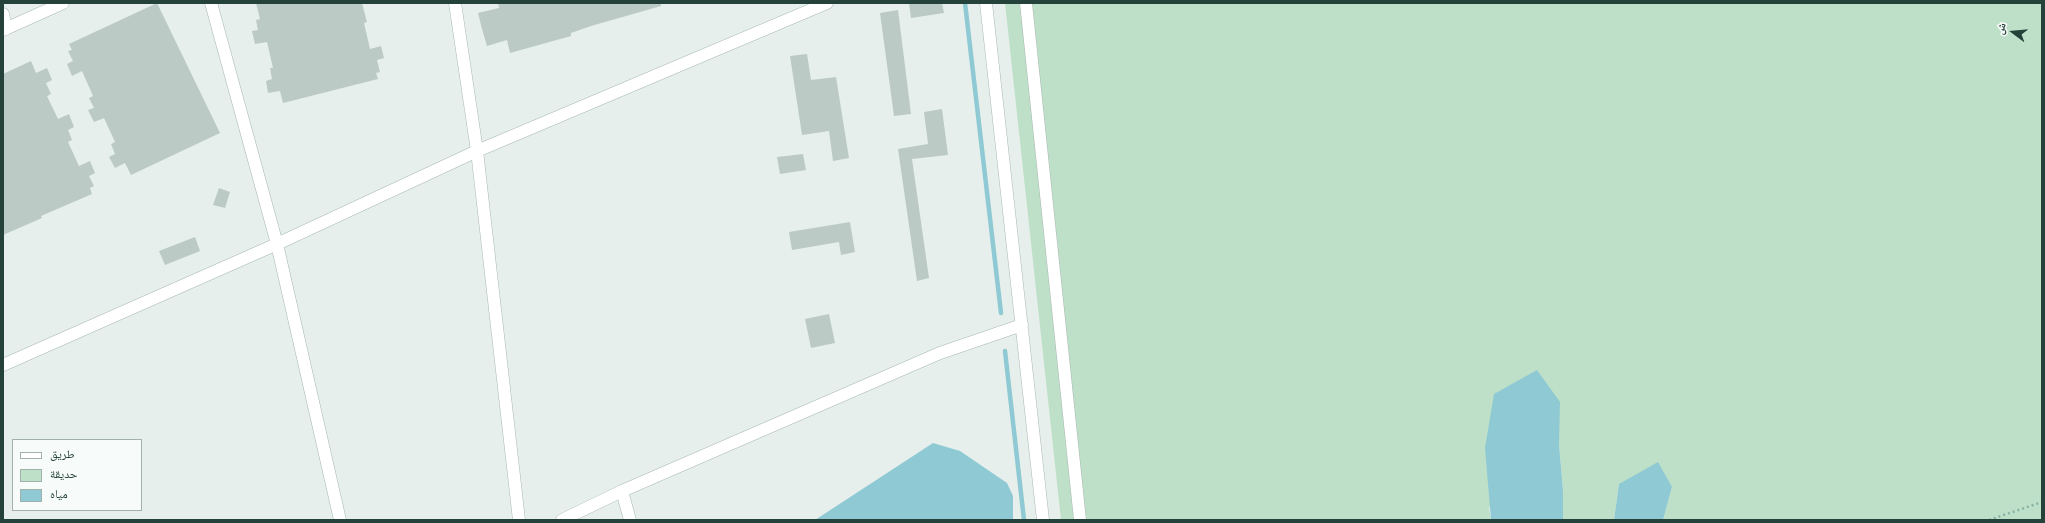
<!DOCTYPE html>
<html>
<head>
<meta charset="utf-8">
<style>
	body { margin:0 }
	#map { position:relative; width:2045px; height:523px; overflow:hidden; background:#e6efeb; font-family:Karla,"Noto Naskh Arabic",sans-serif }
	canvas { display:block }
	.frame { position:absolute; inset:0; border:4px solid #24423a; pointer-events:none }
	.legend { position:absolute; left:12px; top:439px; width:130px; height:72px; box-sizing:border-box; background:#f7fbf9; border:1px solid #a3b1ad; margin:0; padding:5px 7px; list-style:none; font-size:12px; color:#24423a }
	.legend li { display:flex; align-items:center; gap:8px; height:20px }
	.legend b { width:20px; border:1px solid #a3b1ad }
	.north { position:absolute; left:1993px; top:12px; width:40px; height:40px; -webkit-text-stroke:3px #f7fbf9; paint-order:stroke; rotate:286deg; font-size:11px; font-weight:700; line-height:16px; text-align:center; color:#24423a }
	.north::after { content:''; display:block; margin:auto; width:14px; height:18px; background:#24423a; clip-path:polygon(50% 0,100% 100%,50% 72%,0 100%) }
</style>
</head>
<body>
<div id="map">
<canvas width="2045" height="523"></canvas>
<div class="frame"></div>
<ul class="legend">
<li><b style="height:5px;background:#fff"></b>طريق</li>
<li><b style="height:11px;background:#bfe0c8"></b>حديقة</li>
<li><b style="height:11px;background:#8ec9d4"></b>مياه</li>
</ul>
<div class="north">ش</div>
</div>
<script>
const ctx = document.querySelector('canvas').getContext('2d');
ctx.lineJoin = 'round';
function fill(path, color) {
  ctx.fillStyle = color;
  ctx.fill(path, 'evenodd');
}
function shape(rows) {
  const path = new Path2D();
  for (const r of rows) {
    path.moveTo(r[0], r[1]);
    for (let i = 2; i < r.length; i += 2) path.lineTo(r[i], r[i + 1]);
  }
  return path;
}
function trace(path, color, width, dash) {
  ctx.strokeStyle = color;
  ctx.lineWidth = width;
  ctx.lineCap = dash ? 'butt' : 'round';
  ctx.setLineDash(dash || []);
  ctx.stroke(path);
}
const green = shape([
	[1005,3,2042,3,2042,520,1663,520,1672,487,1619,484,1614,520,1563,520,1563,491,1559,444,1489,508,1491,520,1061,520]
]);
const water = shape([
	[1537,370,1560,402,1559,444,1563,491,1563,520,1491,520,1485,448,1494,394],
	[933,443,960,451,1007,483,1013,496,1013,520,815,520],
	[1658,462,1672,487,1663,520,1614,520,1619,484]
]);
const stream = shape([
	[965,3,1001,313],
	[1005,351,1024,520]
]);
const building = shape([
	[157,3,220,133,131,175,125,163,115,168,109,157,115,154,111,144,115,142,104,118,94,122,88,110,94,108,89,98,93,96,82,71,72,76,67,64,73,61,68,51,72,50,69,44],
	[256,3,362,3,367,22,364,23,370,49,381,46,384,58,377,60,380,72,376,73,378,79,283,103,280,91,268,93,266,81,272,79,270,68,273,68,267,42,255,44,252,31,258,30,256,20,260,19],
	[498,3,661,3,661,6,591,26,571,33,571,36,510,53,507,40,487,46,482,29,478,13,499,8],
	[909,3,942,3,944,13,911,18],
	[898,10,911,114,894,116,880,13],
	[807,54,811,80,836,77,849,158,833,161,829,131,802,135,790,56],
	[31,61,36,73,47,68,52,80,46,83,51,94,47,96,58,119,69,114,74,127,68,130,72,140,68,142,79,166,90,161,95,173,89,176,94,186,90,188,92,194,41,216,42,218,3,235,3,74],
	[942,109,948,155,912,159,929,278,917,281,898,149,928,144,924,112],
	[803,154,806,170,780,174,777,157],
	[219,188,230,192,225,208,213,205],
	[850,222,855,252,841,255,839,242,792,250,789,232],
	[195,237,200,251,165,265,159,251],
	[829,314,835,343,811,348,805,319]
]);
const path = shape([
	[1989,520,2042,502]
]);
const minor = shape([
	[211,3,277,244,340,520],
	[455,3,477,151,519,520],
	[986,3,1043,520],
	[1026,3,1080,520],
	[3,14,6,29],
	[3,30,63,3],
	[3,365,277,244,477,151,827,3],
	[622,491,630,520],
	[562,520,622,491,940,353,1022,325]
]);
fill(green, '#bfe0c8');
fill(water, '#8ec9d4');
trace(stream, '#8ec9d4', 4.5);
fill(building, '#bbcac4');
trace(minor, '#a8b8b2', 13);
trace(path, '#86b3a5', 2.5, [2, 3]);
trace(minor, '#fff', 12);
</script>
</body>
</html>
